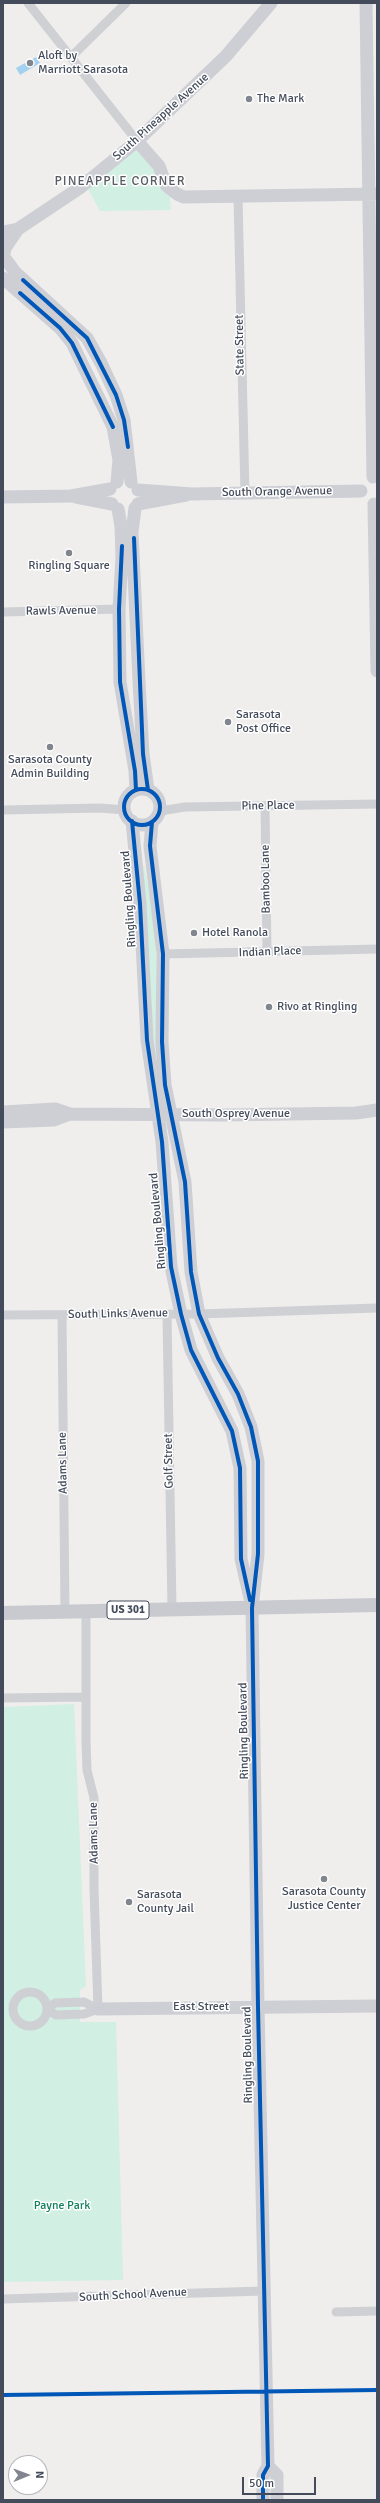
<!DOCTYPE html>
<html>
<head>
<meta charset="utf-8">
<style>
	body { margin:0 }
	#map { position:relative; width:380px; height:2503px; overflow:hidden; background:#efeeed; font-family:Signika,sans-serif }
	canvas { display:block }
	.frame { position:absolute; inset:0; border:4px solid #444c5b; pointer-events:none }
	.north { position:absolute; left:8px; top:2455px; width:40px; height:40px; box-sizing:border-box; background:#fff; border:1px solid #b4b7bd; border-radius:50%; rotate:89deg; font-size:11px; font-weight:700; line-height:16px; text-align:center; color:#444c5b }
	.north::after { content:''; display:block; margin:auto; width:14px; height:18px; background:#80858e; clip-path:polygon(50% 0,100% 100%,50% 72%,0 100%) }
	.scale { position:absolute; left:242px; top:2477px; width:74px; height:18px; box-sizing:border-box; border:2px solid #444c5b; border-top:0; padding-left:5px; font-size:12px; line-height:14px; white-space:nowrap; color:#444c5b; -webkit-text-stroke:3px #fff; paint-order:stroke }
</style>
</head>
<body>
<div id="map">
<canvas width="380" height="2503"></canvas>
<div class="frame"></div>
<div class="north">N</div>
<div class="scale">50 m</div>
</div>
<script>
const ctx = document.querySelector('canvas').getContext('2d');
ctx.lineJoin = 'round';
function fill(path, color) {
  ctx.fillStyle = color;
  ctx.fill(path, 'evenodd');
}
function shape(rows) {
  const path = new Path2D();
  for (const r of rows) {
    if (r.length === 3) {
      path.moveTo(r[0] + r[2], r[1]);
      path.arc(r[0], r[1], r[2], 0, 2 * Math.PI);
      continue;
    }
    path.moveTo(r[0], r[1]);
    for (let i = 2; i < r.length; i += 2) path.lineTo(r[i], r[i + 1]);
  }
  return path;
}
function trace(path, color, width, dash) {
  ctx.strokeStyle = color;
  ctx.lineWidth = width;
  ctx.lineCap = dash ? 'butt' : 'round';
  ctx.setLineDash(dash || []);
  ctx.stroke(path);
}
function write(font, color, halo, rows, align = 'center') {
  ctx.font = font + ' Signika,sans-serif';
  ctx.lineWidth = 3;
  ctx.setLineDash([]);
  ctx.textBaseline = 'middle';
  ctx.strokeStyle = halo;
  ctx.fillStyle = color;
  for (const [text, x, y, turn = 0] of rows) {
    ctx.save();
    ctx.translate(x, y);
    ctx.rotate((+turn || 0) * Math.PI / 180);
    ctx.textAlign = isNaN(turn) ? turn : align;
    if (halo) ctx.strokeText(text, 0, 0);
    ctx.fillText(text, 0, 0);
    ctx.restore();
  }
}
const green = shape([
	[136,150,150,164,170,196,171,210,100,211,88,189],
	[144,865,155,920,158,1062,155,1062,139,867],
	[74,1704,86,1986,80,1990,80,2022,116,2022,123,2280,3,2282,3,1707]
]);
const water = shape([
	[36,57,40,63,20,75,16,68]
]);
const street = shape([
	[28,3,137,141],
	[71,57,126,3],
	[238,197,245,493],
	[3,612,119,609],
	[265,806,267,952],
	[3,810,100,808,125,810],
	[160,811,185,807,377,804],
	[163,954,377,949],
	[167,1314,172,1609],
	[3,1315,199,1314,377,1308],
	[62,1315,65,1612],
	[86,1611,86,1741,87,1770,94,1798,94,1889,98,2009],
	[3,1698,84,1697],
	[30,2009,17],
	[84,2002,98,2009,84,2014,56,2015,47,2009,55,2003,84,2002],
	[3,2299,263,2291],
	[336,2312,377,2311]
]);
const secondary = shape([
	[366,3,373,477],
	[137,141,159,166,166,185,177,194,184,197,377,194],
	[3,232,18,229,81,187,137,141,226,56,271,3],
	[4,257,15,272,87,338,101,363,116,395,124,420,131,482],
	[3,258,5,248,18,229],
	[3,278,60,328,72,343,113,427,119,460,117,482],
	[138,490,192,494,361,491],
	[3,497,71,496,110,489],
	[76,497,112,504],
	[138,504,186,495],
	[374,504,377,671],
	[135,508,132,532,139,681,143,754,148,790],
	[118,509,121,526,122,557,119,609,120,682,135,771,136,790],
	[142,807,18],
	[132,821,140,904,147,1040,162,1142,171,1267,181,1314,191,1350,232,1431,240,1468,241,1559,250,1598],
	[152,822,150,846,163,954,162,1042,165,1085,185,1182,191,1272,199,1314,218,1358,238,1394,251,1427,258,1461,258,1554,252,1608,258,2007,268,2466,263,2475,263,2500],
	[3,1112,55,1109,70,1114,223,1115,356,1113,377,1110],
	[3,1122,54,1120,70,1114],
	[98,2009,377,2006],
	[268,2466,277,2475,277,2500]
]);
const primary = shape([
	[3,1613,377,1605]
]);
const cycleway = shape([
	[23,280,87,338,116,395,124,420,128,447],
	[20,293,60,328,72,343,113,427],
	[134,538,143,754,148,790],
	[122,546,119,609,120,682,135,771,136,790],
	[142,807,18],
	[132,821,140,904,147,1040,162,1142,171,1267,181,1314,191,1350,232,1431,240,1468,241,1559,250,1600],
	[152,822,150,846,163,954,162,1042,165,1085,185,1182,191,1272,199,1314,218,1358,238,1394,251,1427,258,1461,258,1554,252,1608,258,2007,268,2466,263,2475,263,2500],
	[3,2395,377,2390]
]);
const markers = [
	[30,63,4,"#80858e"],
	[249,99,4,"#80858e"],
	[69,553,4,"#80858e"],
	[228,722,4,"#80858e"],
	[50,747,4,"#80858e"],
	[194,933,4,"#80858e"],
	[269,1007,4,"#80858e"],
	[324,1879,4,"#80858e"],
	[129,1902,4,"#80858e"]
];
const shields = [
	[128,1610,42]
];
const shieldNames = [
	["US 301",128,1610]
];
const poiNames = [
	["Aloft by",38,56],
	["Marriott Sarasota",38,70],
	["The Mark",257,99],
	["Ringling Square",69,566,"center"],
	["Sarasota",236,715],
	["Post Office",236,729],
	["Sarasota County",50,760,"center"],
	["Admin Building",50,774,"center"],
	["Hotel Ranola",202,933],
	["Rivo at Ringling",277,1007],
	["Sarasota County",324,1892,"center"],
	["Justice Center",324,1906,"center"],
	["Sarasota",137,1895],
	["County Jail",137,1909]
];
const streetNames = [
	["South Pineapple Avenue",161,117,-42],
	["State Street",240,345,-91],
	["South Orange Avenue",277,492,-1],
	["Rawls Avenue",61,611,-1],
	["Pine Place",268,806,-1],
	["Bamboo Lane",266,879,-91],
	["Ringling Boulevard",129,899,-94],
	["Indian Place",270,952,-2],
	["South Osprey Avenue",236,1114],
	["Ringling Boulevard",158,1221,-95],
	["South Links Avenue",118,1314,-1],
	["Golf Street",169,1461,-91],
	["Adams Lane",63,1463,-91],
	["Ringling Boulevard",244,1731,-91],
	["Adams Lane",94,1833,-91],
	["East Street",201,2007],
	["Ringling Boulevard",248,2055,-91],
	["South School Avenue",133,2295,-3]
];
const parkNames = [
	["Payne Park",62,2206]
];
const neighbourhoodNames = [
	["PINEAPPLE CORNER",120,182]
];
fill(green, '#d1efe2');
fill(water, '#a3d1ef');
trace(street, '#ced0d4', 9);
trace(secondary, '#cdcfd4', 13);
trace(primary, '#c8cacf', 14);
trace(cycleway, '#0057b8', 4);
for (const [x, y, r, color] of markers) {
  const dot = new Path2D();
  dot.arc(x, y, r, 0, 2 * Math.PI);
  ctx.fillStyle = color;
  ctx.fill(dot);
  trace(dot, '#fff', 1.5);
}
for (const [x, y, w] of shields) {
  const box = new Path2D();
  box.roundRect(x - w / 2, y - 9, w, 18, 3);
  ctx.fillStyle = '#fff';
  ctx.fill(box);
  trace(box, '#444c5b', 1);
}
write('bold 11px', '#444c5b', null, shieldNames);
write('12px', '#444c5b', '#fff', poiNames, 'left');
write('12px', '#444c5b', '#fff', streetNames);
write('12px', '#127f5d', '#fff', parkNames);
ctx.letterSpacing = '1px';
write('13px', '#595b62', '#fff', neighbourhoodNames);
ctx.letterSpacing = '0px';
</script>
</body>
</html>
